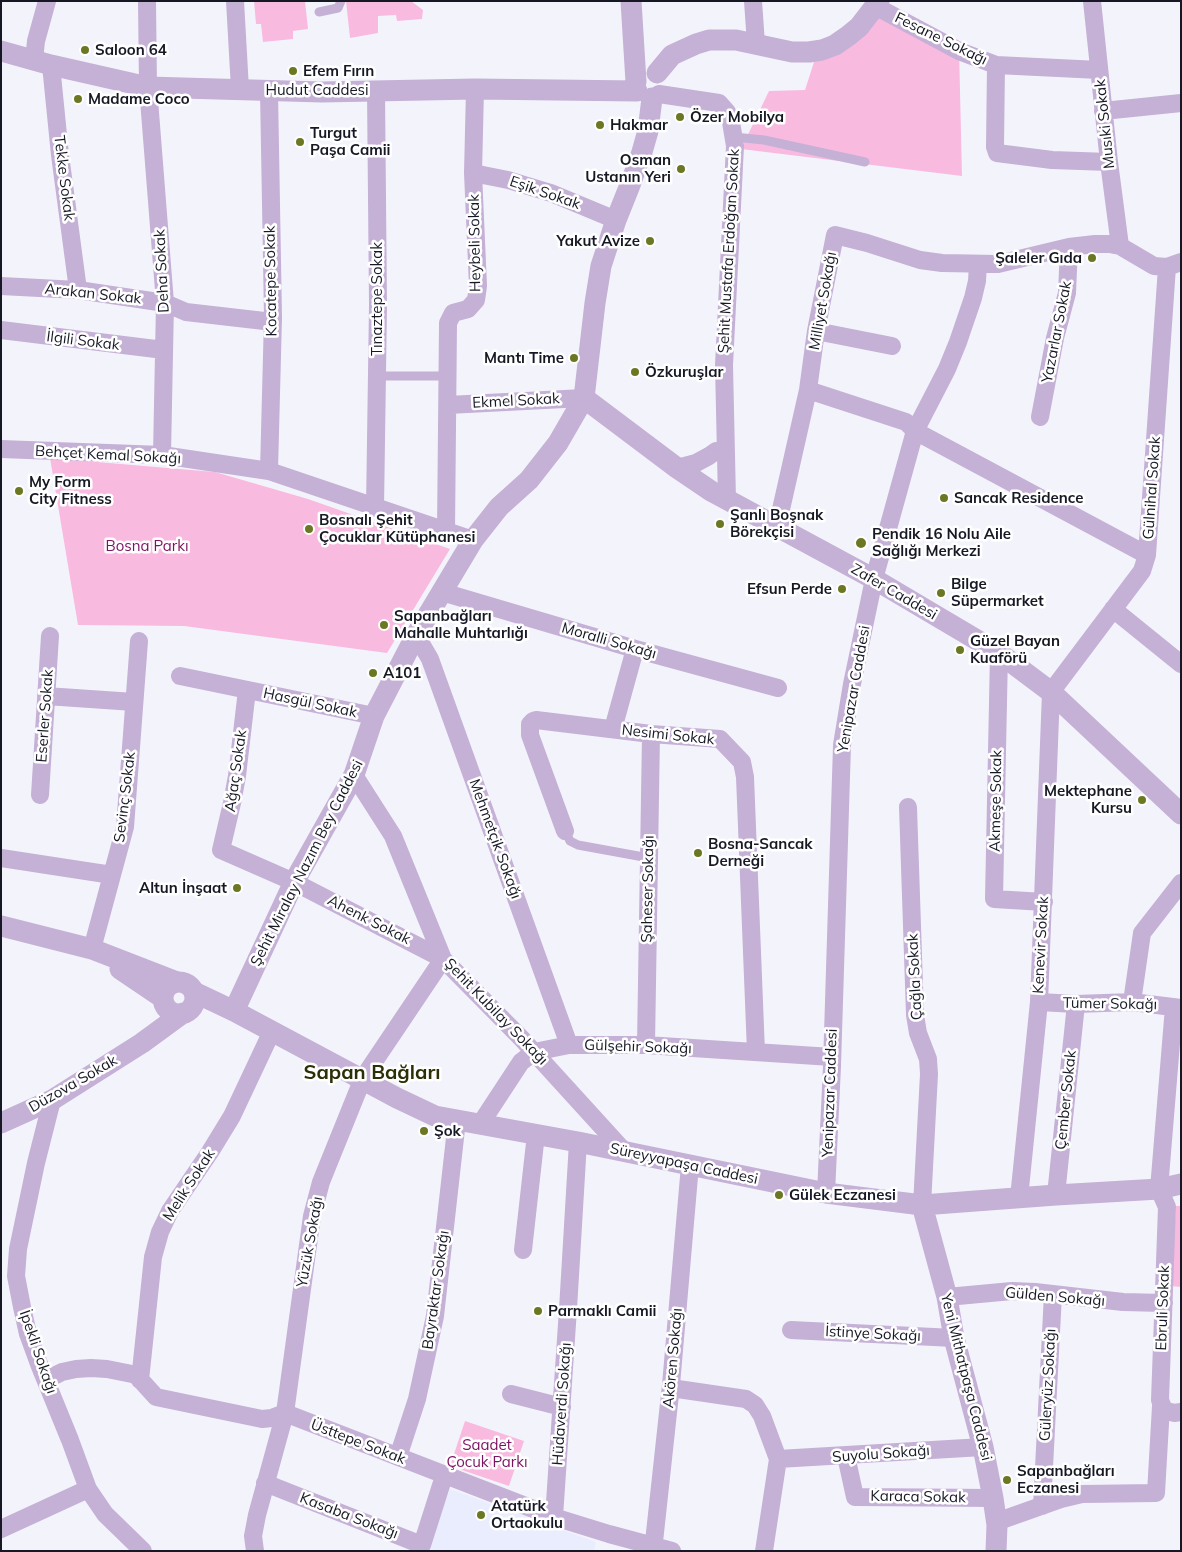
<!DOCTYPE html>
<html>
<head>
<meta charset="utf-8">
<style>
	body { margin:0 }
	#map { position:relative; width:1182px; height:1552px; overflow:hidden; background:#f3f4fb; font-family:Mulish,sans-serif }
	canvas { display:block }
	.frame { position:absolute; inset:0; border:2px solid #161824; pointer-events:none }
</style>
</head>
<body>
<div id="map">
<canvas width="1182" height="1552"></canvas>
<div class="frame"></div>
</div>
<script>
const ctx = document.querySelector('canvas').getContext('2d');
ctx.lineJoin = 'round';
function fill(path, color) {
  ctx.fillStyle = color;
  ctx.fill(path, 'evenodd');
}
function shape(rows) {
  const path = new Path2D();
  for (const r of rows) {
    if (r.length === 3) {
      path.moveTo(r[0] + r[2], r[1]);
      path.arc(r[0], r[1], r[2], 0, 2 * Math.PI);
      continue;
    }
    path.moveTo(r[0], r[1]);
    for (let i = 2; i < r.length; i += 2) path.lineTo(r[i], r[i + 1]);
  }
  return path;
}
function trace(path, color, width, dash) {
  ctx.strokeStyle = color;
  ctx.lineWidth = width;
  ctx.lineCap = dash ? 'butt' : 'round';
  ctx.setLineDash(dash || []);
  ctx.stroke(path);
}
function write(font, color, halo, rows, align = 'center') {
  ctx.font = font + ' Mulish,sans-serif';
  ctx.lineWidth = 5;
  ctx.setLineDash([]);
  ctx.textBaseline = 'middle';
  ctx.strokeStyle = halo;
  ctx.fillStyle = color;
  for (const [text, x, y, turn = 0] of rows) {
    ctx.save();
    ctx.translate(x, y);
    ctx.rotate((+turn || 0) * Math.PI / 180);
    ctx.textAlign = isNaN(turn) ? turn : align;
    if (halo) ctx.strokeText(text, 0, 0);
    ctx.fillText(text, 0, 0);
    ctx.restore();
  }
}
const built = shape([
	[450,1489,596,1542,594,1551,426,1551]
]);
const green = shape([
	[254,1,305,1,308,29,293,31,293,39,263,42,261,24,256,24],
	[346,1,411,1,423,10,422,19,397,21,396,15,378,16,378,33,350,38],
	[880,12,959,48,962,176,741,149,769,91,805,90,814,62],
	[50,458,215,472,308,499,450,549,387,653,184,626,78,625],
	[1176,1206,1181,1206,1181,1287,1171,1286],
	[465,1421,524,1441,509,1486,450,1466]
]);
const service = shape([
	[319,12,338,8,341,1],
	[734,137,764,140,865,162],
	[378,376,447,376],
	[565,831,570,841,578,845,649,858]
]);
const minor = shape([
	[147,1,148,87,165,303,162,455],
	[235,1,240,89],
	[753,1,756,44],
	[1092,1,1109,162,1120,246],
	[875,6,959,51,996,65,1099,70],
	[34,60,36,41,47,1],
	[51,65,60,155,78,290],
	[996,65,995,147,997,153,1052,160,1109,162],
	[269,91,273,317,269,471],
	[659,94,719,103,727,112,731,122,735,146,724,365,727,500],
	[1103,111,1181,103],
	[473,173,508,180,551,193,616,220],
	[1,286,78,290,165,303,186,312,273,322],
	[1,330,164,350],
	[816,331,892,346],
	[808,390,906,422,915,431,1147,555],
	[448,405,584,398],
	[1040,417,1055,338,1067,293,1069,247],
	[1,449,162,455,269,471,473,540],
	[677,468,696,463,709,456,716,451],
	[375,508,378,305,376,91],
	[777,527,808,390,816,331,835,235,867,243,920,260,942,263,998,264,1069,247,1095,244,1109,244,1120,246,1154,266,1167,267],
	[446,532,448,323,453,313,468,309,476,300,478,286,473,173,475,89],
	[442,592,635,649,778,688],
	[1113,609,1181,664],
	[416,635,430,659,569,1045],
	[999,653,994,899,1044,902],
	[180,676,374,716],
	[247,690,237,776,232,803,221,850,294,882,443,959,363,1078,321,1182,312,1216,285,1413,257,1515,253,1536,255,1551],
	[46,696,134,702],
	[613,729,635,649],
	[354,775,393,836,443,959,522,1039,624,1151],
	[40,795,50,636],
	[908,807,915,1015,918,1033,928,1059,929,1074,922,1205],
	[565,831,530,735,530,724,533,721,536,720,651,734,720,739,742,762,745,777,756,1052],
	[1,858,112,875],
	[92,949,125,827,139,641],
	[1039,1002,1076,1004,1132,1002,1181,1008],
	[1132,1002,1142,933,1181,883],
	[1174,1007,1159,1189,1167,1207,1160,1400,1164,1410,1174,1413,1181,1412],
	[646,1045,651,734],
	[52,1100,36,1163,18,1249,16,1276,22,1307,28,1334,39,1364,70,1440,88,1489,105,1514,143,1551],
	[481,1123,521,1062,534,1052,569,1045,646,1045,832,1057],
	[826,1193,832,1066,842,745,852,684,874,579,915,431,947,369,958,342,973,298,977,281,978,264],
	[1056,1195,1076,1004],
	[1019,1198,1039,1002,1051,692,1142,571,1147,555,1167,267,1181,262],
	[523,1250,536,1134],
	[947,1297,1012,1291,1035,1292,1123,1302,1164,1303],
	[791,1330,954,1338],
	[46,1380,62,1372,76,1369,91,1368,107,1369,132,1374,137,1376,156,1397,262,1419,272,1418,285,1413,554,1517,609,1534,672,1551],
	[140,1380,153,1257,160,1232,170,1211,210,1152,232,1116,272,1031],
	[671,1388,746,1399,755,1405,762,1416,778,1459,764,1551],
	[511,1394,562,1407],
	[846,1456,855,1497,993,1498],
	[398,1457,417,1399,435,1316,457,1120],
	[778,1459,983,1447],
	[265,1483,422,1545,444,1476],
	[1042,1506,1053,1294],
	[554,1517,568,1309,578,1142],
	[996,1522,1061,1499,1082,1494,1156,1493,1161,1406],
	[1,1529,88,1489],
	[653,1551,671,1385,690,1165]
]);
const tertiary = shape([
	[631,1,636,82],
	[1,51,51,65,148,87,322,92,475,89,637,91],
	[657,73,672,55,696,44,709,40,736,40,792,52,809,52,822,50,835,45,848,36,859,27,879,1],
	[584,398,677,468,711,491,874,579,999,653,1051,692,1181,814],
	[1,926,92,949,177,982],
	[120,969,163,998],
	[179,998,16],
	[194,992,234,1011,397,1098,435,1116,578,1142,826,1193,922,1205,1056,1195,1159,1189,1181,1184],
	[234,1011,294,882,354,775,374,716,416,635,473,540,499,507,529,480,558,443,584,398,595,303,601,266,616,220,630,185,642,152,648,131,652,98],
	[1,1123,52,1100,142,1043,183,1013],
	[922,1205,947,1297,954,1338,983,1447,993,1498,997,1525,996,1551]
]);
const markers = [
	[85,50,5,"#6b7723"],
	[293,71,5,"#6b7723"],
	[78,99,5,"#6b7723"],
	[680,117,5,"#6b7723"],
	[600,125,5,"#6b7723"],
	[300,142,5,"#6b7723"],
	[681,169,5,"#6b7723"],
	[650,241,5,"#6b7723"],
	[1092,258,5,"#6b7723"],
	[574,358,5,"#6b7723"],
	[635,372,5,"#6b7723"],
	[19,491,5,"#6b7723"],
	[944,498,5,"#6b7723"],
	[720,524,5,"#6b7723"],
	[309,529,5,"#6b7723"],
	[861,543,6,"#6b7723"],
	[842,589,5,"#6b7723"],
	[941,593,5,"#6b7723"],
	[384,625,5,"#6b7723"],
	[960,650,5,"#6b7723"],
	[373,673,5,"#6b7723"],
	[1142,800,5,"#6b7723"],
	[698,853,5,"#6b7723"],
	[237,888,5,"#6b7723"],
	[424,1131,5,"#6b7723"],
	[779,1195,5,"#6b7723"],
	[538,1311,5,"#6b7723"],
	[1007,1480,5,"#6b7723"],
	[481,1515,5,"#6b7723"]
];
const streetNames = [
	["Fesane Sokağı",941,39,26],
	["Hudut Caddesi",317,90],
	["Musıki Sokak",1105,124,-96],
	["Tekke Sokak",64,178,83],
	["Eşik Sokak",545,193,19],
	["Heybeli Sokak",475,243,-91],
	["Şehit Mustafa Erdoğan Sokak",729,251,-87],
	["Deha Sokak",162,271,-93],
	["Kocatepe Sokak",271,281,-91],
	["Arakan Sokak",93,294,6],
	["Tınaztepe Sokak",377,299,-90],
	["Milliyet Sokağı",823,301,-80],
	["Yazarlar Sokak",1057,332,-79],
	["İlgili Sokak",83,341,7],
	["Ekmel Sokak",516,401,-3],
	["Behçet Kemal Sokağı",108,455,3],
	["Gülnihal Sokak",1152,488,-86],
	["Zafer Caddesi",894,592,30],
	["Moralli Sokağı",609,641,16],
	["Yenipazar Caddesi",854,689,-80],
	["Hasgül Sokak",310,703,12],
	["Eserler Sokak",45,716,-86],
	["Nesimi Sokak",668,735,6],
	["Ağaç Sokak",236,771,-82],
	["Sevinç Sokak",125,797,-83],
	["Akmeşe Sokak",996,801,-89],
	["Mehmetçik Sokağı",495,839,70],
	["Şehit Miralay Nazım Bey Caddesi",307,863,-63],
	["Şaheser Sokağı",648,889,-89],
	["Ahenk Sokak",369,920,27],
	["Kenevir Sokak",1041,945,-87],
	["Çağla Sokak",915,977,-93],
	["Tümer Sokağı",1110,1004,1],
	["Şehit Kubilay Sokağı",496,1012,46],
	["Gülşehir Sokağı",638,1047,2],
	["Düzova Sokak",73,1084,-30],
	["Yenipazar Caddesi",830,1093,-88],
	["Çember Sokak",1066,1100,-84],
	["Süreyyapaşa Caddesi",684,1164,12],
	["Melik Sokak",189,1185,-57],
	["Yüzük Sokağı",310,1242,-80],
	["Bayraktar Sokağı",436,1290,-82],
	["Gülden Sokağı",1055,1297,5],
	["Ebruli Sokak",1163,1308,-88],
	["İstinye Sokağı",873,1334,3],
	["İpekli Sokağı",38,1352,71],
	["Akören Sokağı",673,1358,-85],
	["Yeni Mithatpaşa Caddesi",966,1377,76],
	["Güleryüz Sokağı",1048,1385,-87],
	["Hüdaverdi Sokağı",562,1404,-86],
	["Üsttepe Sokak",358,1442,21],
	["Suyolu Sokağı",881,1454,-4],
	["Karaca Sokak",918,1497,1],
	["Kasaba Sokağı",349,1516,21]
];
const poiNames = [
	["Saloon 64",95,50],
	["Efem Fırın",303,71],
	["Madame Coco",88,99],
	["Özer Mobilya",690,117],
	["Hakmar",610,125],
	["Turgut",310,133],
	["Paşa Camii",310,150],
	["Osman",671,160,"right"],
	["Ustanın Yeri",671,177,"right"],
	["Yakut Avize",640,241,"right"],
	["Şaleler Gıda",1082,258,"right"],
	["Mantı Time",564,358,"right"],
	["Özkuruşlar",645,372],
	["My Form",29,482],
	["City Fitness",29,499],
	["Sancak Residence",954,498],
	["Şanlı Boşnak",730,515],
	["Börekçisi",730,532],
	["Bosnalı Şehit",319,520],
	["Çocuklar Kütüphanesi",319,537],
	["Pendik 16 Nolu Aile",872,534],
	["Sağlığı Merkezi",872,551],
	["Bilge",951,584],
	["Süpermarket",951,601],
	["Efsun Perde",832,589,"right"],
	["Sapanbağları",394,616],
	["Mahalle Muhtarlığı",394,633],
	["Güzel Bayan",970,641],
	["Kuaförü",970,658],
	["A101",383,673],
	["Mektephane",1132,791,"right"],
	["Kursu",1132,808,"right"],
	["Bosna-Sancak",708,844],
	["Derneği",708,861],
	["Altun İnşaat",227,888,"right"],
	["Şok",434,1131],
	["Gülek Eczanesi",789,1195],
	["Parmaklı Camii",548,1311],
	["Sapanbağları",1017,1471],
	["Eczanesi",1017,1488],
	["Atatürk",491,1506],
	["Ortaokulu",491,1523]
];
const parkNames = [
	["Bosna Parkı",147,546],
	["Saadet",487,1445],
	["Çocuk Parkı",487,1462]
];
const districtNames = [
	["Sapan Bağları",372,1073]
];
fill(built, '#eaedfe');
fill(green, '#f9bae0');
trace(service, '#c5b0d6', 9);
trace(minor, '#c5b0d6', 18);
trace(tertiary, '#c5b0d6', 21);
for (const [x, y, r, color] of markers) {
  const dot = new Path2D();
  dot.arc(x, y, r, 0, 2 * Math.PI);
  ctx.fillStyle = color;
  ctx.fill(dot);
  trace(dot, '#fff', 2);
}
write('15px', '#161824', '#fff', streetNames);
write('bold 15px', '#161824', '#fff', poiNames, 'left');
write('15px', '#7c1260', '#fff', parkNames);
write('bold 20px', '#2b3007', '#fff', districtNames);
</script>
</body>
</html>
